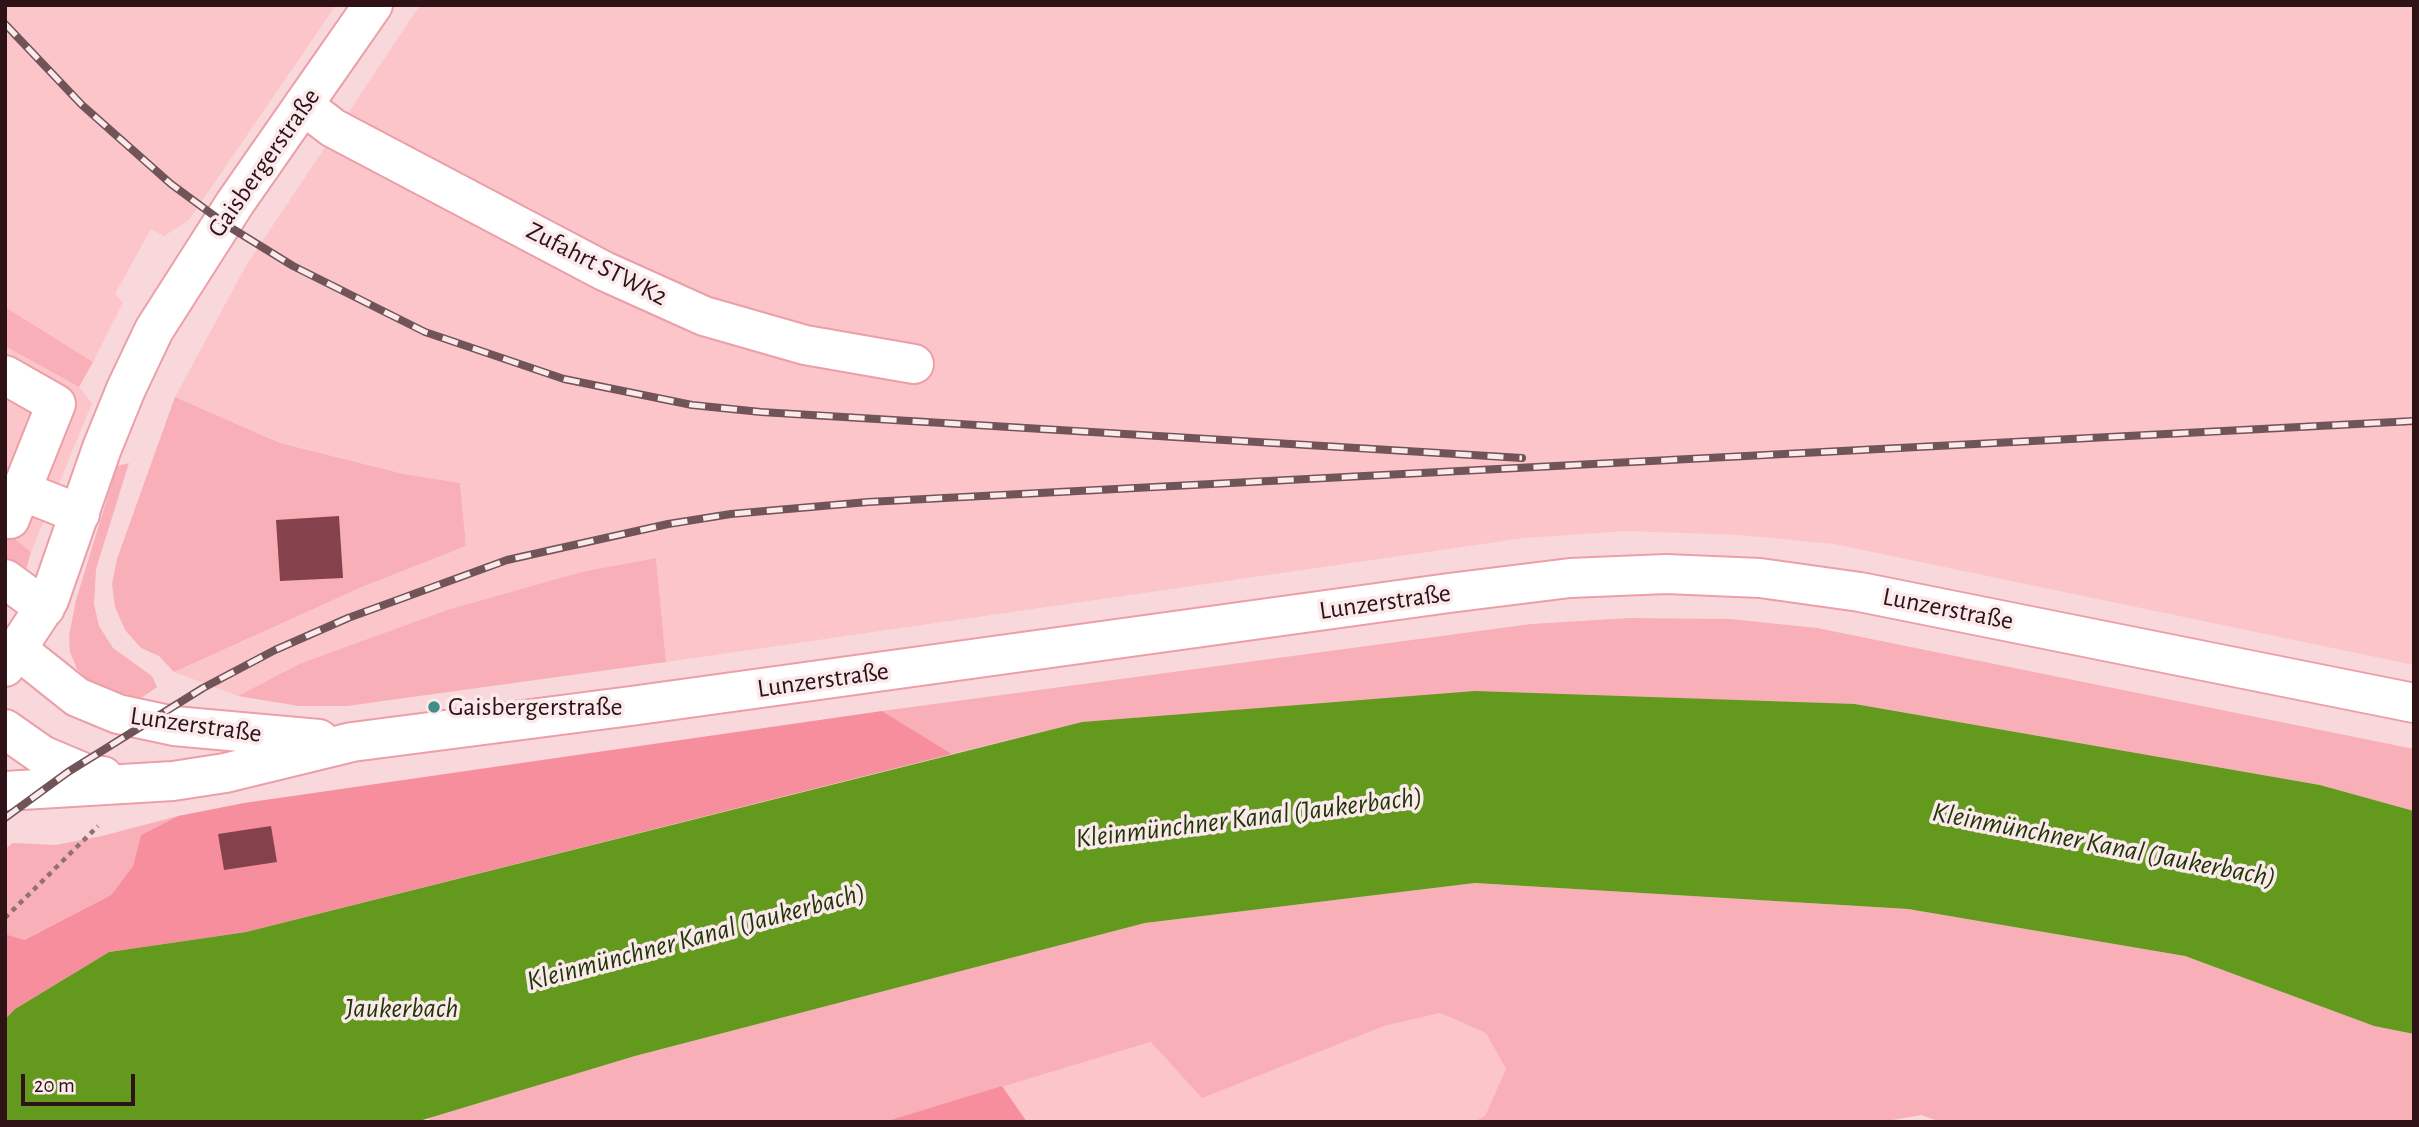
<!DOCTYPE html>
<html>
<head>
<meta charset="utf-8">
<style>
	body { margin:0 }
	#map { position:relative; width:2419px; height:1127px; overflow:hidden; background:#f9d8db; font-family:"Alegreya Sans",sans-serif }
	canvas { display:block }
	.frame { position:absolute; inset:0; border:7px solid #2e1216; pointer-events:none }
	.scale { position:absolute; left:21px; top:1074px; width:114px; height:32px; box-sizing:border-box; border:4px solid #2e1216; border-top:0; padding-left:9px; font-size:21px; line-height:24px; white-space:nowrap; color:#2e1216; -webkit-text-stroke:5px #fbeaeb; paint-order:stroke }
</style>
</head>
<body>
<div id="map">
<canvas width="2419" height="1127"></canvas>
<div class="frame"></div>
<div class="scale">20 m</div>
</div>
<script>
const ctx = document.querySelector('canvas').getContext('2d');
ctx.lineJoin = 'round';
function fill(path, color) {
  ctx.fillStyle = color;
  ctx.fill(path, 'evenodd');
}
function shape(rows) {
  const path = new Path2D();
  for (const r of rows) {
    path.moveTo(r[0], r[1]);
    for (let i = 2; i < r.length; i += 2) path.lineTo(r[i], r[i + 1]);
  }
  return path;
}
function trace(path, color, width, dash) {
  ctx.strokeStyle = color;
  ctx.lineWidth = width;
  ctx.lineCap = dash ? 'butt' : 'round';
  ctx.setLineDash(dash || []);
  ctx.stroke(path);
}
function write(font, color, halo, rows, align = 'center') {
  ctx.font = font + ' "Alegreya Sans",sans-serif';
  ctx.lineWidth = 7;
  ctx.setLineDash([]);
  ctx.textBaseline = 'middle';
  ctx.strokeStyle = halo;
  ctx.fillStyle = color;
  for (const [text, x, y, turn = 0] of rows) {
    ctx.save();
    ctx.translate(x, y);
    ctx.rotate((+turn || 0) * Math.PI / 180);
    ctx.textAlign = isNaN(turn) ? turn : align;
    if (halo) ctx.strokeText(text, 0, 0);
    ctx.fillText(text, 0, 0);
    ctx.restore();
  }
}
const built = shape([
	[5,5,336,5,189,220,164,236,151,229,115,294,123,303,93,362,5,307],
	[420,5,2414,5,2414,665,1834,544,1740,535,1626,531,1524,538,666,662,656,558,581,572,447,610,299,664,238,696,174,672,362,587,466,546,460,483,404,474,280,443,175,397,247,264],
	[5,346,79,387,92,403,31,552,15,539,5,536],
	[1440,1013,1486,1033,1506,1069,1485,1116,1473,1122,1027,1122,1002,1086,1152,1042,1384,1026]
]);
const green = shape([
	[5,307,93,362,79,387,5,346],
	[175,397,280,443,404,474,460,483,466,546,362,587,174,672,159,656,141,648,125,630,115,607,112,584,117,559],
	[129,463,96,569,94,604,99,626,113,648,152,676,157,687,141,698,94,686,77,669,70,652,69,636,76,600,117,466],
	[5,536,15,539,31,552,26,570,5,605],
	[656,558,666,662,347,706,299,706,238,696,299,664,447,610,581,572],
	[1629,618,1730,619,1817,628,2414,749,2414,811,2320,785,1855,704,1082,722,952,754,882,711,1531,624],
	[178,816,141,835,133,866,111,895,23,940,5,934,5,849,13,843,56,845,102,836],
	[1475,883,1908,909,2185,956,2374,1026,2414,1034,2414,1122,1941,1122,1921,1115,1881,1122,1473,1122,1485,1116,1506,1069,1486,1033,1440,1013,1384,1026,1202,1098,1151,1042,884,1122,430,1122,429,1118,635,1056,1145,923]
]);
const forest = shape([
	[882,711,952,754,246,932,109,952,15,1009,5,1019,5,934,24,940,111,895,133,866,141,835,178,816,244,803],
	[1002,1086,1027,1122,884,1122]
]);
const water = shape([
	[1475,691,1855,704,2320,785,2414,811,2414,1034,2374,1026,2185,956,1908,909,1475,883,1145,923,635,1056,416,1122,5,1122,5,1019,15,1009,109,952,246,932,1082,722]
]);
const building = shape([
	[339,516,343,578,280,581,276,520],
	[271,826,277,862,224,870,218,834]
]);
const path = shape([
	[5,918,98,826]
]);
const minor = shape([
	[303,105,333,128,604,271,704,316,805,345,914,364],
	[5,375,56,404,10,519,5,518],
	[22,491,80,514],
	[5,579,45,608],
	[18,650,77,697,118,714,174,726,319,739],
	[5,667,49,600,102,448,126,389,154,330,235,203,373,5],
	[5,729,42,755,87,774,103,776],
	[5,791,173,781,225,773,352,742,631,706,1449,593,1570,578,1666,574,1760,578,1860,592,2414,703]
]);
const rail = shape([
	[5,24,82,105,171,184,228,226,293,266,425,332,564,379,692,405,761,412,1522,458],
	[5,818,68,772,203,688,275,650,348,618,507,560,668,524,731,514,868,502,2414,421]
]);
const markers = [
	[434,707,7,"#438b87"]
];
const streetNames = [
	["Gaisbergerstraße",264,163,-55],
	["Zufahrt STWK2",597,264,27],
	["Lunzerstraße",1385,602,-8],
	["Lunzerstraße",1948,609,11],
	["Lunzerstraße",823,680,-8],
	["Lunzerstraße",196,725,8]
];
const poiNames = [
	["Gaisbergerstraße",448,707]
];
const waterNames = [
	["Kleinmünchner Kanal (Jaukerbach)",1249,818,-7],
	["Kleinmünchner Kanal (Jaukerbach)",2104,845,11],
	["Kleinmünchner Kanal (Jaukerbach)",696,937,-15],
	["Jaukerbach",402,1009]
];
fill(built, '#fbc5ca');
fill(green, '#f8afb8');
fill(forest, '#f78e9d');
fill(water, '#63991c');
fill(building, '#85424c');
trace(minor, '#ec9fa8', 42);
trace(path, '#8f7175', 4.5, [5, 5]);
trace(minor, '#fff', 38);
trace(rail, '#715457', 8);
trace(rail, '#fbeaeb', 5, [16]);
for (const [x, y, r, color] of markers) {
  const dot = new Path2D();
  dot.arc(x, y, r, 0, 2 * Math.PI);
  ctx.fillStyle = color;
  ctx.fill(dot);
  trace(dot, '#fbeaeb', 2.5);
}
write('26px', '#2e1216', '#fbeaeb', streetNames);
write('26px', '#2e1216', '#fbeaeb', poiNames, 'left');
write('italic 28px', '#203606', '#fbeaeb', waterNames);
</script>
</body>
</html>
